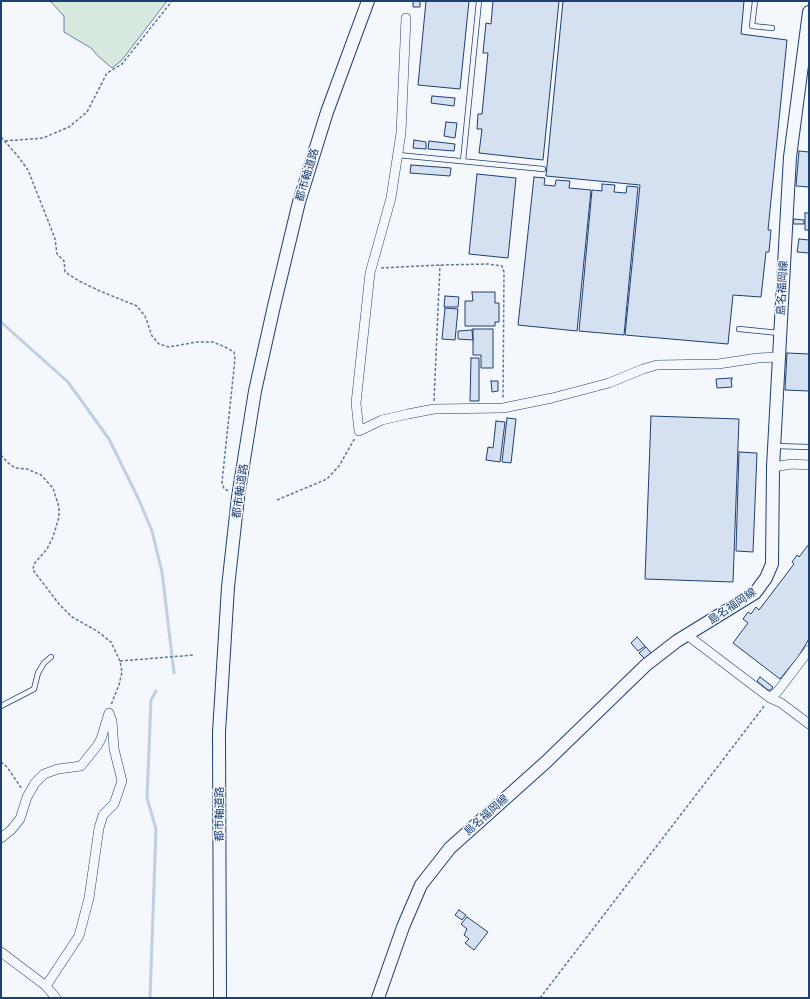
<!DOCTYPE html>
<html>
<head>
<meta charset="utf-8">
<style>
	body { margin:0 }
	#map { position:relative; width:810px; height:999px; overflow:hidden; background:#f4f7fb; font-family:Ubuntu,sans-serif }
	canvas { display:block }
	.frame { position:absolute; inset:0; border:2px solid #1d3f73; pointer-events:none }
</style>
</head>
<body>
<div id="map">
<canvas width="810" height="999"></canvas>
<div class="frame"></div>
</div>
<script>
const ctx = document.querySelector('canvas').getContext('2d');
ctx.lineJoin = 'round';
function fill(path, color) {
  ctx.fillStyle = color;
  ctx.fill(path, 'evenodd');
}
function shape(rows) {
  const path = new Path2D();
  for (const r of rows) {
    path.moveTo(r[0], r[1]);
    for (let i = 2; i < r.length; i += 2) path.lineTo(r[i], r[i + 1]);
  }
  return path;
}
function trace(path, color, width, dash) {
  ctx.strokeStyle = color;
  ctx.lineWidth = width;
  ctx.lineCap = dash ? 'butt' : 'round';
  ctx.setLineDash(dash || []);
  ctx.stroke(path);
}
function write(font, color, halo, rows, align = 'center') {
  ctx.font = font + ' Ubuntu,"Noto Sans JP",sans-serif';
  ctx.lineWidth = 3;
  ctx.setLineDash([]);
  ctx.textBaseline = 'middle';
  ctx.strokeStyle = halo;
  ctx.fillStyle = color;
  for (const [text, x, y, turn = 0] of rows) {
    ctx.save();
    ctx.translate(x, y);
    ctx.rotate((+turn || 0) * Math.PI / 180);
    ctx.textAlign = isNaN(turn) ? turn : align;
    if (halo) ctx.strokeText(text, 0, 0);
    ctx.fillText(text, 0, 0);
    ctx.restore();
  }
}
const green = shape([
	[50,1,167,1,122,60,112,68,98,56,91,48,64,32,64,16,50,1]
]);
const stream = shape([
	[1,322,68,382,109,439,139,500,152,531,162,572,174,673],
	[150,998,156,829,147,798,151,700,156,691]
]);
const building = shape([
	[413,1,420,1,420,7,413,7,413,1],
	[426,1,469,1,460,89,418,85,426,1],
	[493,1,559,1,543,160,479,153,482,129,477,129,478,114,482,114,488,53,483,53,486,23,491,24,493,1],
	[563,1,744,1,741,34,787,40,768,230,771,230,769,252,766,252,761,297,733,295,728,344,625,335,640,185,546,176,563,1],
	[432,96,455,98,454,106,431,103,432,96],
	[446,122,457,123,455,138,444,136,446,122],
	[414,140,426,142,426,149,413,148,414,140],
	[429,141,455,144,454,151,428,149,429,141],
	[799,151,809,152,809,187,796,186,799,151],
	[411,165,451,168,450,176,410,173,411,165],
	[477,174,516,178,508,258,469,254,477,174],
	[534,177,545,178,544,185,555,186,556,180,570,181,569,188,591,190,577,331,518,325,534,177],
	[602,184,615,185,614,192,626,193,627,186,638,187,624,335,579,331,592,190,602,191,602,184],
	[805,213,809,213,809,230,805,230,805,213],
	[794,219,804,220,804,224,793,224,794,219],
	[799,239,809,240,809,253,797,252,799,239],
	[472,292,495,292,495,303,499,303,499,322,495,322,495,326,465,326,465,301,473,301,472,292],
	[445,296,459,297,458,307,444,307,445,296],
	[445,308,458,309,455,340,442,339,445,308],
	[473,329,493,329,493,368,481,368,481,355,473,355,473,329],
	[472,330,473,340,458,339,458,331,472,330],
	[787,353,809,354,809,391,785,390,787,353],
	[471,358,479,358,479,401,470,401,471,358],
	[732,378,732,380,731,380,732,387,717,388,716,379,732,378],
	[491,381,498,381,498,391,492,392,491,381],
	[651,416,739,419,733,582,645,579,651,416],
	[507,418,516,419,511,463,502,462,507,418],
	[496,421,505,422,500,462,486,460,488,447,493,448,496,421],
	[739,452,757,453,753,552,736,551,739,452],
	[809,544,809,639,798,657,780,679,733,643,748,623,743,619,748,612,751,614,756,607,759,610,794,564,792,562,797,555,799,557,809,544],
	[637,637,645,646,638,651,631,643,637,637],
	[646,647,651,653,645,659,639,653,646,647],
	[760,677,773,687,771,690,768,690,757,681,760,677],
	[459,910,466,915,462,920,455,915,459,910],
	[467,917,488,932,474,950,465,943,469,939,464,935,467,929,461,924,467,917]
]);
const path = shape([
	[1,137,17,155,28,170,49,223,55,239,57,254,64,261,65,272,79,281,100,291,137,306,145,316,152,336,159,344,169,347,197,342,213,342,225,347,234,352,235,359,222,482,224,489,229,491],
	[5,141,43,138,69,127,87,112,107,73,122,64,172,1],
	[381,268,440,265,488,264,502,266,504,272,503,399],
	[434,401,440,265],
	[1,455,7,462,15,468,27,469,41,475,53,488,59,507,59,517,53,537,47,549,34,564,33,570,59,604,72,617,97,631,111,642,120,661,122,672,119,685,111,705],
	[277,500,327,479,339,466,355,438],
	[120,661,194,655],
	[1,762,7,767,22,789],
	[540,998,765,705]
]);
const service = shape([
	[755,1,752,26,772,28],
	[398,155,543,169],
	[463,161,479,1],
	[739,329,779,333],
	[775,446,809,447],
	[1,706,34,689,38,673,44,663,51,657]
]);
const minor = shape([
	[406,18,401,133,391,198,370,273,356,403,359,431,382,420,408,414,434,409,503,408,552,398,609,383,643,369,657,365,718,364,758,358,779,357],
	[773,467,792,464,809,465],
	[687,635,770,698,781,703,809,724],
	[770,698,778,691,809,650],
	[1,838,11,830,20,819,27,797,35,783,44,774,58,769,81,766,97,746,101,739,109,713,112,721,114,749,122,781,114,804,103,815,99,828,89,898,79,936,46,986],
	[1,952,46,986,56,998]
]);
const secondary = shape([
	[220,998,219,732,228,587,238,497,255,391,274,306,299,202,327,112,368,1],
	[378,998,403,927,421,885,450,848,546,762,646,665,677,641,755,593,766,578,772,564,773,467,788,192,790,157,809,12]
]);
const streetNames = [
	["都市軸道路",307,175,-73],
	["島名福岡線",782,288,-87],
	["都市軸道路",240,491,-82],
	["島名福岡線",732,606,-34],
	["都市軸道路",219,814,-90],
	["島名福岡線",486,815,-42]
];
fill(green, '#d7e8df');
trace(green, '#687fa3', 1);
trace(stream, '#bed0e5', 3);
fill(building, '#d5e0f0');
trace(building, '#1d3f73', 1);
trace(service, '#1d3f73', 6);
trace(minor, '#1d3f73', 10);
trace(secondary, '#1d3f73', 14);
trace(path, '#5e769c', 1.5, [3, 2]);
trace(service, '#f4f7fb', 4.5);
trace(minor, '#f4f7fb', 9);
trace(secondary, '#f4f7fb', 12);
write('11px', '#1d3f73', '#f4f7fb', streetNames);
</script>
</body>
</html>
